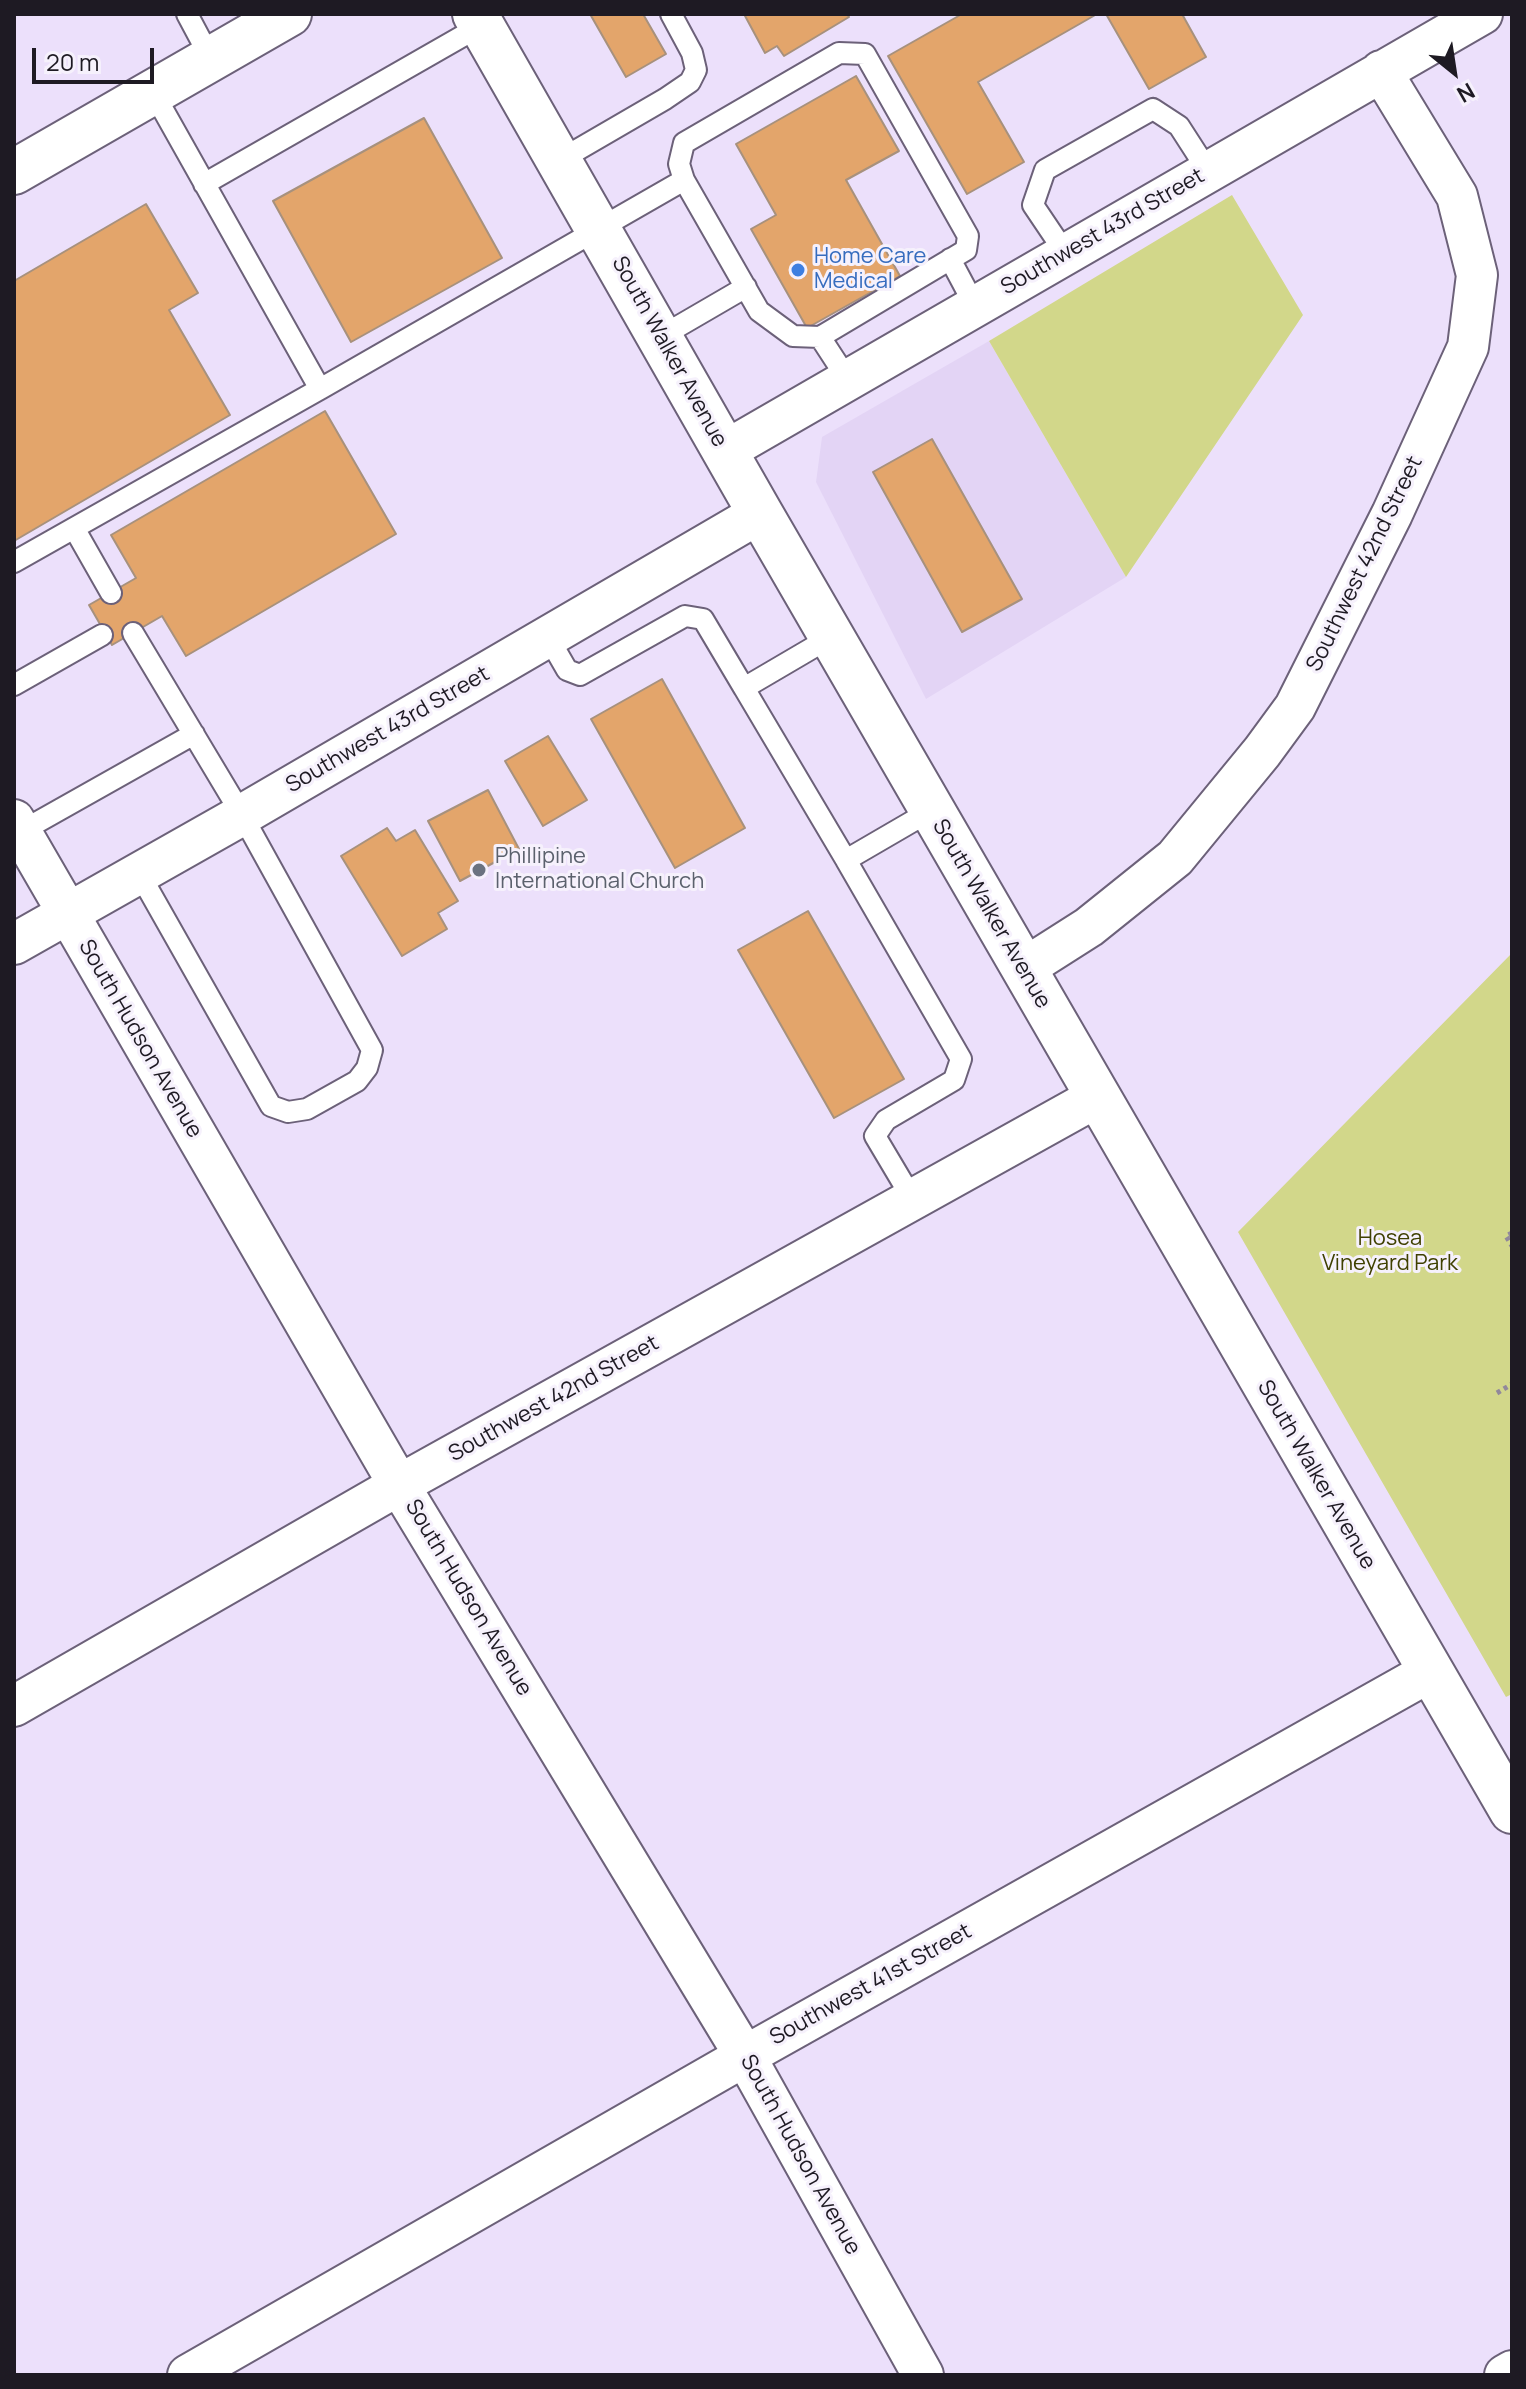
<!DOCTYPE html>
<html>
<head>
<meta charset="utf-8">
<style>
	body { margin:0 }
	#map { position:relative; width:1526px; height:2389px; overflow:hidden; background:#ece0fb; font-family:Manrope,sans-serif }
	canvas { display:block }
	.frame { position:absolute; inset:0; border:16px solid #1e1a23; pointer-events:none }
	.north { position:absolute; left:1414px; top:32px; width:80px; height:80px; -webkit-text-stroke:6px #f6f1fc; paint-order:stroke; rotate:150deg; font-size:22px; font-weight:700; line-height:32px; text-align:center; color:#1e1a23 }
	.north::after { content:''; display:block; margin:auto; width:28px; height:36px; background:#1e1a23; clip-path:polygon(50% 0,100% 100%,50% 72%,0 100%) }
	.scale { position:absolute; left:32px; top:48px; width:122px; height:36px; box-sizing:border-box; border:4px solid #1e1a23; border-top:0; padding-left:10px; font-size:24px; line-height:28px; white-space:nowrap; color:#1e1a23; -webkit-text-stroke:6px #f6f1fc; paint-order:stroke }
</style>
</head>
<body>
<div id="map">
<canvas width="1526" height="2389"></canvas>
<div class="frame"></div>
<div class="north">N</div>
<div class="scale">20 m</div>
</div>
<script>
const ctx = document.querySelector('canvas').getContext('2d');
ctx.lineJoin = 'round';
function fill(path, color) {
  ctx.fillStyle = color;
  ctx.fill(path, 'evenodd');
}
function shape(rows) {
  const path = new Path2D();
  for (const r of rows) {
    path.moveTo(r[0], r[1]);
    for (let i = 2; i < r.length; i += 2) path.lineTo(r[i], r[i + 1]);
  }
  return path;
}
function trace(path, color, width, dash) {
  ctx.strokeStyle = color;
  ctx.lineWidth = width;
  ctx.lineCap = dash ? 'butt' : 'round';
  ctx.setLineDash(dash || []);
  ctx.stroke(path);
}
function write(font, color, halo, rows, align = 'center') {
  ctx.font = font + ' Manrope,sans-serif';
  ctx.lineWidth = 6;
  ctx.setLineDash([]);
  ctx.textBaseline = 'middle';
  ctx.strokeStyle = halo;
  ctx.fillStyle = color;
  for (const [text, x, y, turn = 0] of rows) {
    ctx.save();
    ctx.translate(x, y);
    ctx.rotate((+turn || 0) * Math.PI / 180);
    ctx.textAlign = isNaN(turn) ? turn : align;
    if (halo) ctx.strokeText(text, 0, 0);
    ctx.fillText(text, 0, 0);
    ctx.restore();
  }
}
const built = shape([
	[989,341,1126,577,926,699,816,482,822,437]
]);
const green = shape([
	[1232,195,1303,315,1126,577,989,341],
	[1512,953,1512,1694,1506,1697,1238,1232]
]);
const building = shape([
	[590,14,643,14,666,54,626,77,590,14],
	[744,14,847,14,849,17,784,56,777,46,765,53,744,14],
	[962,14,1097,14,978,82,1024,162,967,194,888,56,962,14],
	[1106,14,1182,14,1206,57,1149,89,1106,14],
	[856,76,899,151,846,180,900,276,807,328,751,229,776,215,736,144,856,76],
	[424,118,502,258,351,342,273,201,424,118],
	[146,204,198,293,169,310,230,415,14,541,14,281,146,204],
	[325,411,396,534,186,656,162,616,112,645,89,605,136,578,111,535,325,411],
	[932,439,1022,599,962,632,873,472,932,439],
	[662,679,745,828,675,868,591,719,662,679],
	[548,736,587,800,543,826,505,761,548,736],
	[488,790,519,849,460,881,428,821,488,790],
	[387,828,396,841,415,830,458,901,438,913,447,929,402,956,341,856,387,828],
	[808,911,904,1079,834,1118,738,950,808,911]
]);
const path = shape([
	[1512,1233,1506,1236,1512,1246],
	[1497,1393,1512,1384]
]);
const lane = shape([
	[187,14,211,59],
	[560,160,665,99,690,82,696,70,692,53,671,14],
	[204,184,482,25],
	[1066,254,1033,205,1045,170,1153,109,1179,126,1208,171],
	[950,259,975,306],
	[660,337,746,287],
	[820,337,848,380],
	[320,389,684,180,759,311,793,336,820,337,966,250,968,236,865,54,839,53,684,143,679,164,684,180],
	[74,528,111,593],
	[14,562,320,389,153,92],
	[133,633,242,815,372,1050,367,1068,357,1081,307,1109,288,1112,271,1106,139,873],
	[548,637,567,670,580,675,685,616,703,619,744,688],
	[831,637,744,688,846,860],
	[14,685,102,635],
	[20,832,194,734],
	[913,1200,875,1136,886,1120,954,1080,961,1059,846,860,932,810]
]);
const street = shape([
	[725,451,1482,14],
	[14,820,399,1485,745,2056,923,2375],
	[14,944,242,815,760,513],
	[1023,969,1089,927,1175,858,1262,752,1295,707,1392,514,1468,347,1477,275,1457,196,1381,71],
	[14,1706,399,1485,1097,1097],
	[188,2375,745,2056,1431,1671],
	[1505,2375,1512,2371]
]);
const secondary = shape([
	[475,14,760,513,1512,1811],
	[14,172,289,14]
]);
const markers = [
	[798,270,8,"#3f7fe0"],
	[479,870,8,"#6b7280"]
];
const streetNames = [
	["Southwest 43rd Street",1103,232,-30],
	["South Walker Avenue",669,352,61],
	["Southwest 42nd Street",1365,564,-64],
	["Southwest 43rd Street",388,730,-30],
	["South Walker Avenue",991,914,60],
	["South Hudson Avenue",140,1039,60],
	["Southwest 42nd Street",554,1399,-29],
	["South Walker Avenue",1316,1475,60],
	["South Hudson Avenue",468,1598,59],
	["Southwest 41st Street",871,1985,-29],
	["South Hudson Avenue",800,2155,61]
];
const shopNames = [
	["Home Care",814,257],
	["Medical",814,282]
];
const worshipNames = [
	["Phillipine",495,857],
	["International Church",495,882]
];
const parkNames = [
	["Hosea",1390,1239],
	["Vineyard Park",1390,1264]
];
fill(built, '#e3d4f5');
fill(green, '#d2d78a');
fill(building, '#e3a56b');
trace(building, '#a7917d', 2);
trace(lane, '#6c6179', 24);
trace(street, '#6c6179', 44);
trace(secondary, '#6c6179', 48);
trace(path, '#91889b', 5, [4, 4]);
trace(lane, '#fff', 20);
trace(street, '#fff', 40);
trace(secondary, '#fff', 44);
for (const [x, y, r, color] of markers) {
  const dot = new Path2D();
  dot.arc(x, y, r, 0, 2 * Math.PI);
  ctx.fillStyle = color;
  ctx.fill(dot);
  trace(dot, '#f6f1fc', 3);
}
write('22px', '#1e1a23', '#f6f1fc', streetNames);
write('22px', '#366cbe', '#f6f1fc', shopNames, 'left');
write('22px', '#5b616d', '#f6f1fc', worshipNames, 'left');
write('22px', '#3f4000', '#f6f1fc', parkNames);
</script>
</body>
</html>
